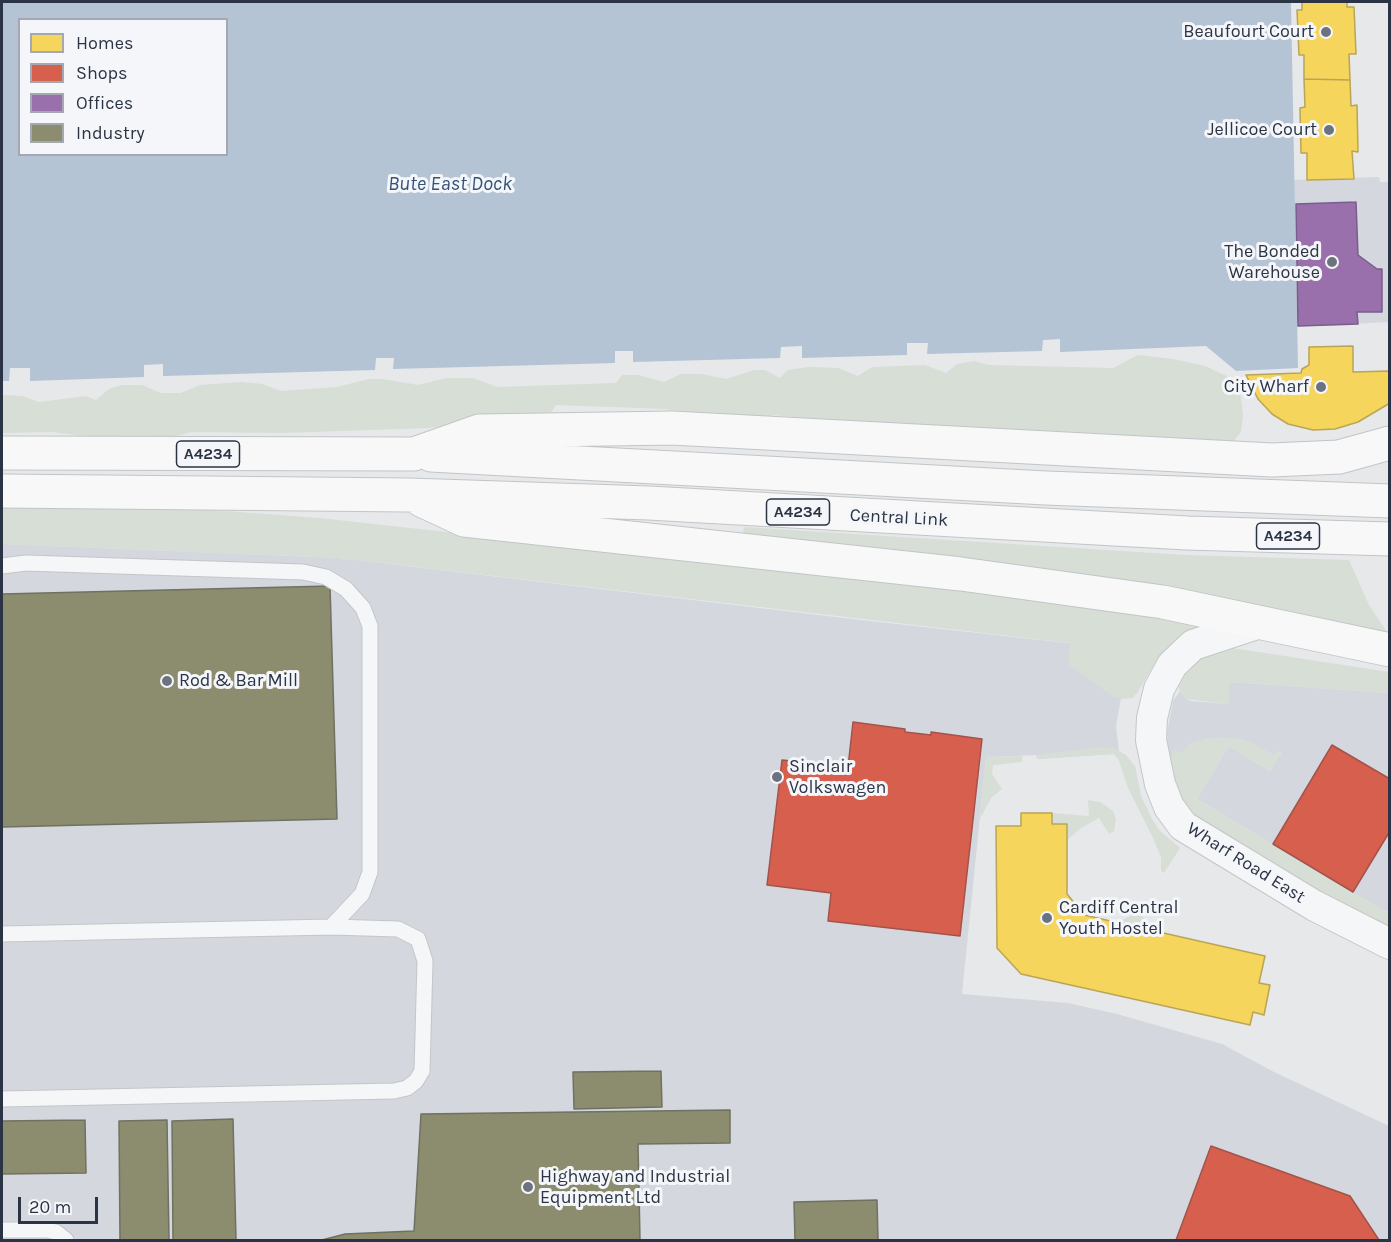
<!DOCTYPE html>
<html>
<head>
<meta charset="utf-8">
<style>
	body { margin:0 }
	#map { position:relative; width:1391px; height:1242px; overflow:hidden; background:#e6e8ea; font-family:Karla,sans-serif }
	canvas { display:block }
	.frame { position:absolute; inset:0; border:3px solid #2b3445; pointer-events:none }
	.legend { position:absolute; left:18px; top:18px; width:210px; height:138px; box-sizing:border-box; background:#f4f6f9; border:2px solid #a4a8b1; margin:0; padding:8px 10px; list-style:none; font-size:18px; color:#2b3445 }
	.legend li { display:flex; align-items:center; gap:12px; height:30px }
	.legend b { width:30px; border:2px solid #a4a8b1 }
	.scale { position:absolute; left:18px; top:1197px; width:80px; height:27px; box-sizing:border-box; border:3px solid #2b3445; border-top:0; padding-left:8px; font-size:18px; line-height:21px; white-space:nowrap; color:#2b3445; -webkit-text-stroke:4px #f4f6f9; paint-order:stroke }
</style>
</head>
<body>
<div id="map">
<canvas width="1391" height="1242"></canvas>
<div class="frame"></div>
<ul class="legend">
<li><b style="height:16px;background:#f6d55c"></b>Homes</li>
<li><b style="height:16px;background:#d6604d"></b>Shops</li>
<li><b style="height:16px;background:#9970ab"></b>Offices</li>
<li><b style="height:16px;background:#8c8c6e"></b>Industry</li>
</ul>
<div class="scale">20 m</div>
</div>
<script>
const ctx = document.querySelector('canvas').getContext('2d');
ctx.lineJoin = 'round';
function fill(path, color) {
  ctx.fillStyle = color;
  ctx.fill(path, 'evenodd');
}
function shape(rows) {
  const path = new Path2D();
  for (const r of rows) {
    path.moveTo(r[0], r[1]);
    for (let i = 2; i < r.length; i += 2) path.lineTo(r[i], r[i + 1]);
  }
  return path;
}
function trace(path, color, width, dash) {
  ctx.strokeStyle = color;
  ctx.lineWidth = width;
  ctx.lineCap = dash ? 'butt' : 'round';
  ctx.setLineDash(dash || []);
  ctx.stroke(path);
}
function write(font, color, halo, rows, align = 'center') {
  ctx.font = font + ' Karla,sans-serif';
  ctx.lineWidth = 6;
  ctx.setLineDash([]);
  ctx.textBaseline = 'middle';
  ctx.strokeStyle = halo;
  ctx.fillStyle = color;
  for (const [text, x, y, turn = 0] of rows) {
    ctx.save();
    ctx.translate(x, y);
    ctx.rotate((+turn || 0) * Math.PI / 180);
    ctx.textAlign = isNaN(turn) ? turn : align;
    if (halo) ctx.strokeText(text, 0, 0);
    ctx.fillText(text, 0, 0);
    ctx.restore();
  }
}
const built = shape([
	[1379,177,1380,182,1389,182,1389,322,1294,327,1291,180],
	[2,544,339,558,861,620,1130,650,1116,725,1120,761,1114,754,1037,759,1036,755,986,757,962,994,1068,1003,1117,1014,1222,1044,1272,1071,1389,1126,1389,1240,640,1240,638,1144,730,1143,730,1110,421,1114,414,1231,345,1234,322,1240,2,1240],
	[1229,682,1389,693,1389,912,1384,911,1197,799,1229,746,1270,771,1281,753,1277,751,1274,756,1250,742,1239,739,1207,738,1169,762,1167,733,1173,701,1180,691,1186,699,1191,701,1228,704]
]);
const green = shape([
	[1138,355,1173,359,1205,366,1233,379,1241,397,1243,415,1241,432,1230,445,910,433,884,422,865,424,773,415,759,422,665,409,556,405,550,414,430,428,281,433,192,432,144,444,52,432,2,433,2,395,23,396,39,402,86,396,96,400,109,389,122,385,142,385,161,393,181,393,200,385,241,382,262,384,281,391,337,387,369,379,382,379,418,385,446,378,473,378,497,387,616,383,622,375,638,375,664,382,681,374,702,374,726,379,754,370,765,370,780,378,788,370,808,367,838,368,858,376,872,367,925,365,946,373,957,364,974,361,989,365,1113,368],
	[159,506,319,518,1086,602,1205,625,1163,655,1152,668,1138,692,1132,698,1121,699,1113,697,1068,664,1070,643,339,558,2,544,2,507],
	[744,527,1185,555,1349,560,1369,605,1389,635,742,540],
	[1232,648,1389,672,1389,693,1230,682,1228,704,1186,699,1180,691,1177,681,1183,667,1211,652],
	[1207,738,1239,739,1250,742,1274,755,1277,751,1281,754,1270,771,1229,746,1197,799,1384,911,1389,912,1389,934,1192,819,1181,807,1169,762,1174,749,1182,753,1189,744],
	[1102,747,1113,748,1126,755,1135,766,1141,796,1152,819,1159,830,1180,848,1164,873,1161,871,1161,857,1153,838,1128,788,1118,758,1114,754,1037,759,1037,755],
	[1022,756,1022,762,993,765,992,774,1002,789,991,798,980,819,986,757],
	[1088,800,1100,802,1113,811,1116,819,1114,831,1109,834,1099,818,1081,828,1067,840,1067,824,1052,824,1052,813,1089,816],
	[1140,912,1150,930,1110,921,1124,919]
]);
const water = shape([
	[2,2,1291,2,1298,368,1236,371,1206,346,1060,352,1060,339,1043,340,1042,351,927,354,928,343,907,343,907,355,802,358,802,346,781,347,780,358,633,362,633,351,615,351,615,363,393,369,394,358,376,358,375,370,163,376,163,364,144,365,144,377,30,381,30,368,10,368,9,381,2,381],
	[20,20,226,20,226,154,20,154]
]);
const homes = shape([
	[1302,2,1347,2,1347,7,1354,7,1356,54,1349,54,1350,80,1304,79,1304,55,1299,55,1297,10,1302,10,1302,2],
	[1304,79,1350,80,1351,106,1357,105,1358,152,1352,151,1354,179,1307,180,1307,153,1301,153,1300,108,1305,107,1304,79],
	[1353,346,1353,372,1390,371,1390,403,1358,422,1335,429,1313,430,1288,424,1272,414,1258,399,1246,375,1301,373,1302,369,1309,365,1309,347,1353,346],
	[1021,813,1052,813,1052,824,1067,824,1067,894,1084,915,1265,956,1259,983,1270,985,1264,1015,1253,1012,1250,1025,1021,974,997,948,996,826,1021,826,1021,813]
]);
const shops = shape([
	[853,722,905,729,905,732,931,735,931,732,982,739,960,936,828,921,831,893,767,885,782,760,848,767,853,722],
	[1332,745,1390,779,1390,831,1353,892,1273,844,1332,745],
	[1211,1146,1350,1196,1379,1240,1176,1240,1211,1146]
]);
const offices = shape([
	[1356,202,1358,255,1377,269,1382,269,1382,312,1357,312,1358,324,1298,326,1296,204,1356,202]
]);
const industry = shape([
	[330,586,337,819,2,827,2,594,330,586],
	[661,1071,662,1107,574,1109,573,1072,661,1071],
	[730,1110,730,1143,638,1144,640,1240,322,1240,345,1234,414,1231,421,1114,730,1110],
	[233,1119,236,1240,173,1240,172,1121,233,1119],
	[85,1120,86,1173,2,1174,2,1121,85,1120],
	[167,1120,169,1240,120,1240,119,1121,167,1120],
	[877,1200,878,1240,795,1240,794,1202,877,1200]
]);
const lane = shape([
	[2,566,26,563,303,572,326,577,346,589,363,608,370,626,370,872,362,894,331,927],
	[2,934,331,927,398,929,418,939,425,961,422,1071,416,1081,407,1088,394,1091,2,1099],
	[2,1230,47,1230,56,1232,66,1240]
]);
const street = shape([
	[1260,623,1193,645,1172,665,1159,689,1152,718,1151,740,1160,784,1169,807,1183,826,1315,906,1390,944]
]);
const primary = shape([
	[2,453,414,454,479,431,672,428,1272,460,1339,457,1390,443],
	[431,455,1046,488,1390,501],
	[2,491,409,495,649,503,1187,533,1390,539],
	[421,500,464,520,961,574,1163,602,1390,650]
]);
const markers = [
	[1326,32,6,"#6c737f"],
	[1329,130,6,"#6c737f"],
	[1332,262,6,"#6c737f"],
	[1321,387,6,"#6c737f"],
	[167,681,6,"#6c737f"],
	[777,777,6,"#6c737f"],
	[1047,918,6,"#6c737f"],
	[528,1187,6,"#6c737f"]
];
const shields = [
	[208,454,63],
	[798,512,63],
	[1288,536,63]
];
const shieldNames = [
	["A4234",208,454],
	["A4234",798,512],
	["A4234",1288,536]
];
const poiNames = [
	["Beaufourt Court",1314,32],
	["Jellicoe Court",1317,130],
	["The Bonded",1320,252],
	["Warehouse",1320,273],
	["City Wharf",1309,387],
	["Rod & Bar Mill",179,681,"left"],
	["Sinclair",789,767,"left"],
	["Volkswagen",789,788,"left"],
	["Cardiff Central",1059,908,"left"],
	["Youth Hostel",1059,929,"left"],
	["Highway and Industrial",540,1177,"left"],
	["Equipment Ltd",540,1198,"left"]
];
const streetNames = [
	["Central Link",899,518,3],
	["Wharf Road East",1246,863,32]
];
const waterNames = [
	["Bute East Dock",450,184]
];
fill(built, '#d4d7dd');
fill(green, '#d6ded6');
fill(water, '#b4c4d5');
fill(homes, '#f6d55c');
trace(homes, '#b9a555', 1.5);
fill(shops, '#d6604d');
trace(shops, '#a3534b', 1.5);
fill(offices, '#9970ab');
trace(offices, '#785e8c', 1.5);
fill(industry, '#8c8c6e');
trace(industry, '#6f7262', 1.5);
trace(lane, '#c4c6c8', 17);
trace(street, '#c4c6c8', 32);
trace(primary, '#c2c5c8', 35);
trace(lane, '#f5f6f7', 15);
trace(street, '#f5f6f7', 30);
trace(primary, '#f8f8f8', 33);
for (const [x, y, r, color] of markers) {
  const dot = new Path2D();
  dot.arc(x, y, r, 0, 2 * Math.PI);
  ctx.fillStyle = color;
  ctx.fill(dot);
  trace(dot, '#f4f6f9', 2);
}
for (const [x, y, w] of shields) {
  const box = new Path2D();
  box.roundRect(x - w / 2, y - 13, w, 26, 4.5);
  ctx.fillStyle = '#f4f6f9';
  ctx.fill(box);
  trace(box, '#2b3445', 1.5);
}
write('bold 16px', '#2b3445', null, shieldNames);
write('18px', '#2b3445', '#f4f6f9', poiNames, 'right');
write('18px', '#2b3445', '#f4f6f9', streetNames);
write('italic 20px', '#34527a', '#f4f6f9', waterNames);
</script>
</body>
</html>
